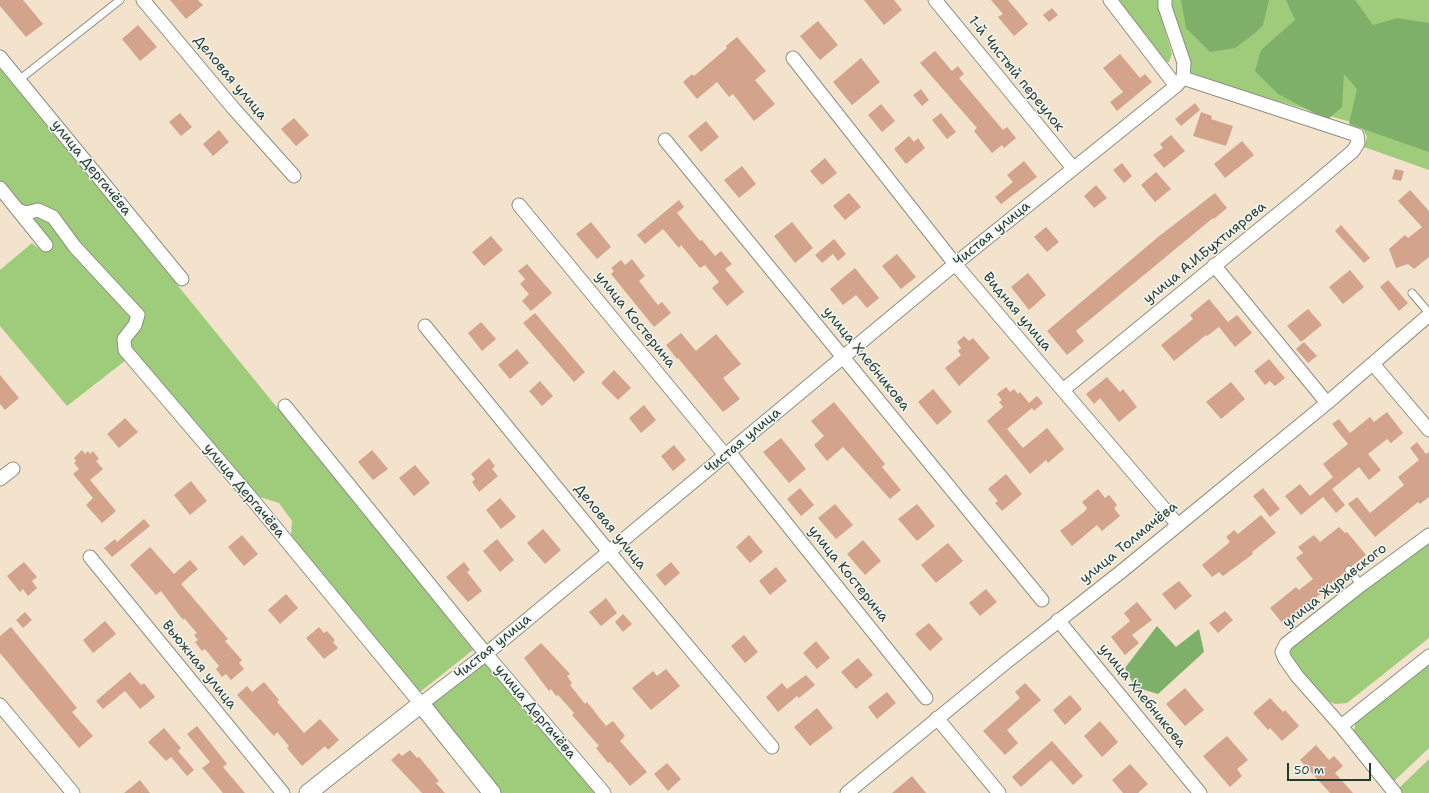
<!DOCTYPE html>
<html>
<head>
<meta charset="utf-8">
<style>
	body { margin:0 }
	#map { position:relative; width:1429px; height:793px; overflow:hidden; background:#f3e3cd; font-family:"Shantell Sans",sans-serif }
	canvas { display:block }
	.scale { position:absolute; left:1287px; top:763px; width:84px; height:18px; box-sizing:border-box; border:2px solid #1f3d34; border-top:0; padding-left:5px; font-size:12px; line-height:14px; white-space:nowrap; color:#1f3d34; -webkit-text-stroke:3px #f6f6f2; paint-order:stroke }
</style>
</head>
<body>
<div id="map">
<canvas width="1429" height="793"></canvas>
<div class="scale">50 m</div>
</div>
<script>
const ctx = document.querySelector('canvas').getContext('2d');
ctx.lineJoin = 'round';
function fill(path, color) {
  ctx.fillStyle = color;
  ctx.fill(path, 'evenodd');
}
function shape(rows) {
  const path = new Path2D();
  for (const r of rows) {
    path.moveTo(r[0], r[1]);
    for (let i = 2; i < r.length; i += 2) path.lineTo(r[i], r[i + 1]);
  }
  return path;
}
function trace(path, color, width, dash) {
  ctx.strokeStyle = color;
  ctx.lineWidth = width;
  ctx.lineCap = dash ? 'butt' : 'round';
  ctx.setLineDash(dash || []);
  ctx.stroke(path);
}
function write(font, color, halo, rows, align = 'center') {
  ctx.font = font + ' "Shantell Sans",sans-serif';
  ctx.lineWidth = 3;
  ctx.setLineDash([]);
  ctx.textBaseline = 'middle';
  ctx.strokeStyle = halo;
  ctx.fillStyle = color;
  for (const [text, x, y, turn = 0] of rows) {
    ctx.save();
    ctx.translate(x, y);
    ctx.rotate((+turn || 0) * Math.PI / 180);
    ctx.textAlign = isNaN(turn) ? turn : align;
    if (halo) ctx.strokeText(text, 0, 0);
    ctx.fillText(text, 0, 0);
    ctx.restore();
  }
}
const green = shape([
	[1116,0,1159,0,1161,17,1172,54,1169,62,1163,61],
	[1169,0,1429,0,1429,170,1364,147,1367,137,1361,125,1187,75],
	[0,67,275,405,287,417,473,650,420,692,291,536,292,521,279,503,260,497,245,486,135,353,67,406,0,326,0,270,32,243,43,252,52,243,0,182],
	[1429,541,1429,638,1347,703,1335,704,1325,700,1292,661,1290,651,1293,644],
	[1429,660,1429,748,1392,783,1354,732,1356,718],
	[485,661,597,793,501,793,432,708,430,701],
	[1429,759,1429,793,1401,793,1398,789]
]);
const forest = shape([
	[1181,0,1269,0,1263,25,1254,34,1235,48,1210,52,1186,28],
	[1286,0,1355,0,1373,25,1397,18,1429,23,1429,152,1349,124,1357,89,1344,74,1342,107,1327,120,1278,94,1255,71,1261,50,1295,20],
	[1157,626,1176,647,1199,629,1204,652,1158,694,1135,687,1125,668]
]);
const building = shape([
	[0,0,23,0,43,24,26,37,0,6],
	[170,0,198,0,203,5,186,19],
	[864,0,894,0,902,10,884,25],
	[991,0,1008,0,1028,24,1014,36,998,17,1003,14],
	[1052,8,1058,15,1049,22,1043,15],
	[818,21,838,45,820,60,800,36],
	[138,25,157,47,140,61,122,39],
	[737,37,766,71,755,80,775,104,754,121,733,94,729,97,717,82,697,99,683,82,692,74,694,76,727,48,726,46],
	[935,51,952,71,958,66,964,74,959,78,1003,130,1007,127,1016,138,1004,148,1002,145,992,153,974,131,977,128,920,63],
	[1120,54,1140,78,1145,74,1152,82,1117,111,1110,102,1123,92,1103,68],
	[861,58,880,82,852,105,833,82],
	[921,89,929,100,922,106,913,95],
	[1195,103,1200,110,1181,126,1175,119],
	[881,104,895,121,882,132,868,115],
	[1201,112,1212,116,1211,119,1233,126,1226,146,1193,136],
	[180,113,192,127,181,136,169,122],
	[941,113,956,132,947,139,932,120],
	[294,118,309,135,296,146,281,129],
	[706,121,719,137,701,152,688,136],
	[219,130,229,142,213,156,203,144],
	[1171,135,1185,151,1164,168,1153,155,1163,148,1160,144],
	[909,136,914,142,918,138,925,148,906,164,894,149],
	[1242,141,1254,155,1225,178,1214,164],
	[825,158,837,173,822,185,810,171],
	[1024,161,1037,177,1001,204,995,197,1013,182,1007,175],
	[1122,163,1132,176,1124,183,1113,170],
	[742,166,756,184,739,198,724,180],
	[1395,169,1404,171,1401,181,1392,179],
	[1156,172,1171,189,1155,202,1141,185],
	[1096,185,1107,198,1094,208,1084,196],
	[1410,190,1429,211,1429,257,1414,269,1408,264,1396,268,1389,249,1405,235,1408,238,1422,227,1398,201],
	[849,193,861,207,845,220,833,206],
	[1215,193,1227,208,1214,219,1213,218,1076,331,1084,341,1067,355,1047,331,1158,237],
	[679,200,684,207,677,213,700,241,702,240,715,256,721,251,732,264,725,269,744,292,727,306,712,288,719,282,705,265,700,268,681,245,679,248,663,229,645,244,637,235],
	[591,222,611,247,597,259,576,234],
	[792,222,813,248,795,263,774,236],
	[1341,225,1370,258,1364,263,1335,231],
	[1046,227,1059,242,1047,252,1034,237],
	[491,236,503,250,484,266,472,252],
	[834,239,846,254,838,261,833,254,822,263,815,255],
	[897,254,916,277,901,289,882,266],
	[632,259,645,276,639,281,658,305,662,302,671,313,654,327,611,274,614,271,611,268,621,260,625,265],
	[527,264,552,293,531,311,522,301,529,294,520,284,525,279,518,271],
	[855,268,879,298,867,308,856,295,843,305,830,289],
	[1350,270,1364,287,1343,304,1329,287],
	[1028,273,1046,295,1029,310,1011,287],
	[1388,280,1408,303,1399,311,1380,287],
	[1209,299,1228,322,1237,315,1252,333,1235,347,1219,327,1207,336,1206,335,1174,361,1161,345,1193,319,1190,315],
	[1308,309,1322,325,1301,342,1287,326],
	[535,313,585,372,574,382,523,323],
	[481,322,496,339,482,351,468,333],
	[681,333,696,351,716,334,741,364,723,378,740,399,723,412,678,358,677,359,666,345],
	[964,336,969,341,973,338,990,358,959,386,945,368,961,355,958,351,961,348,957,342],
	[1304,342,1317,356,1308,363,1296,349],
	[517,349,529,363,510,379,498,365],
	[1269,359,1285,378,1275,386,1270,381,1265,385,1254,371],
	[614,370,631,388,618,400,601,383],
	[0,375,19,398,5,410,0,404],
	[1107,377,1120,392,1123,389,1137,407,1119,422,1100,398,1094,404,1086,394],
	[540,381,553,396,542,406,529,391],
	[1231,382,1245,399,1221,419,1206,402],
	[1006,387,1010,392,1014,389,1018,394,1020,392,1029,403,1037,396,1043,403,1034,411,1032,408,1007,429,1023,448,1047,428,1064,449,1048,463,1046,460,1030,474,987,421,1003,407,999,402,1002,400,997,394],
	[933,389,952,412,937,425,918,402],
	[834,402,885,464,882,467,901,490,890,499,843,447,827,461,814,445,824,436,811,421],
	[644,405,656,420,641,433,629,418],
	[1387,412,1403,433,1391,443,1387,439,1368,454,1381,470,1369,480,1359,467,1332,489,1345,505,1336,513,1323,497,1301,515,1285,496,1300,484,1310,496,1333,477,1323,464,1348,444,1332,424,1339,419,1350,433,1370,417,1374,422],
	[125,418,138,432,119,448,107,434],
	[781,438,806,469,789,483,763,452],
	[1417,442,1426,454,1429,452,1429,497,1420,504,1418,502,1375,537,1348,504,1357,497,1370,513,1404,485,1398,477,1419,460,1410,448],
	[674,445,686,460,673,471,661,456],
	[82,450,85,454,88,451,90,454,93,451,99,459,96,461,103,469,90,480,116,511,102,523,86,505,93,498,73,474,79,469,74,463,76,461,74,458],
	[372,450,388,469,373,480,358,462],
	[489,458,495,466,492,469,498,476,479,492,472,482,475,479,471,474],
	[415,465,430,483,414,496,399,478],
	[1006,474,1022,494,1002,511,995,503,998,501,988,489],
	[191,481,207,501,190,515,174,495],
	[800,488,814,505,801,516,787,499],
	[1263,488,1280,509,1270,517,1253,496],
	[1098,489,1105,498,1109,495,1117,505,1114,508,1120,516,1102,531,1097,525,1072,546,1060,531,1085,511,1087,508,1082,502],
	[500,498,516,517,501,529,486,510],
	[835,504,853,525,836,539,818,518],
	[917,504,935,526,917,541,898,519],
	[1261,515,1276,533,1252,552,1253,554,1223,576,1219,572,1212,577,1202,565,1230,542,1226,537,1234,530,1238,534],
	[144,519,150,526,112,557,104,548,115,539,117,542],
	[1339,527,1345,533,1347,532,1366,555,1352,566,1346,566,1345,572,1328,586,1329,587,1283,624,1270,608,1296,587,1299,590,1313,579,1296,558,1303,553,1298,547,1314,535,1320,542],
	[543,529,561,550,545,564,527,543],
	[242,535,258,554,244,566,228,547],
	[749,535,763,552,750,563,736,547],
	[497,539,514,560,500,572,483,551],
	[863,540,881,561,865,575,847,554],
	[948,543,963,561,936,583,921,565],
	[150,547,174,574,190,560,198,569,181,584,228,639,225,641,242,660,239,663,244,669,231,680,226,674,222,677,216,669,219,666,205,649,202,651,195,642,198,640,194,635,197,633,184,618,183,620,161,591,156,595,130,565],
	[24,562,37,577,32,581,37,588,28,596,23,589,20,592,7,576],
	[464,562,470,570,467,572,482,591,468,602,446,577],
	[671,562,680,573,665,586,656,575],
	[776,567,787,581,770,595,759,581],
	[1179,581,1192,596,1175,610,1162,594],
	[986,589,997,602,980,616,969,603],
	[286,594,298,608,280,624,268,610],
	[606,598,617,613,601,626,589,612],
	[1137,602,1152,620,1132,635,1139,643,1125,655,1111,637,1130,621,1124,613],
	[1225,611,1233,620,1218,633,1209,623],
	[25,612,32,620,23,628,16,620],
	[623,614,632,624,623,632,615,622],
	[105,621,116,634,93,653,83,640],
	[929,623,943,639,930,651,915,634],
	[11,627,77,708,72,712,93,736,79,748,0,653,0,636],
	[319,627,324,633,327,631,335,640,333,642,338,648,324,659,306,638],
	[744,635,758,652,745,663,731,646],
	[816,641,830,658,817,669,803,653],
	[541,643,570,674,567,676,572,683,570,685,585,704,587,702,606,726,613,721,625,736,620,741,647,772,630,786,610,762,608,763,596,748,599,746,572,715,574,713,558,695,556,696,551,689,549,691,524,658],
	[858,658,873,675,856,689,841,672],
	[666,669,680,686,651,710,632,688,653,671,657,676],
	[130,672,141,685,144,683,155,697,140,709,125,691,103,709,96,701],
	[806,675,815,685,799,698,797,696,778,712,766,697,782,683,787,689],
	[264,682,279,700,277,702,304,733,320,719,339,740,328,750,325,746,302,766,287,748,289,746,277,732,274,736,237,695,247,686,252,692],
	[1025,683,1041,700,1007,730,1018,743,1005,755,983,731,1020,698,1015,692],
	[1185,688,1204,710,1185,726,1166,704],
	[887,692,896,703,877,719,868,707],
	[1070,695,1082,709,1065,725,1053,710],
	[1270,698,1283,712,1285,710,1299,726,1282,741,1270,728,1268,730,1253,713],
	[817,708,833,728,810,746,794,727],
	[1100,721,1118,742,1102,757,1084,736],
	[197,726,227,764,223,767,245,793,223,793,202,768,210,762,187,734],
	[164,728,181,748,178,751,194,770,187,776,171,757,166,761,148,742],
	[1227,736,1248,760,1237,769,1242,776,1230,787,1203,756],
	[1052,741,1083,776,1073,785,1051,760,1021,787,1012,777],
	[1316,745,1329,760,1334,756,1343,766,1335,773,1353,793,1330,793,1300,760],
	[410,750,417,758,419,757,439,781,436,783,445,793,422,793,391,760,399,753,402,756],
	[667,763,681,779,668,791,654,774],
	[1130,764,1148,784,1138,793,1123,793,1112,780],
	[912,776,926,793,892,793],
	[140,780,150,793,124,793]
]);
const service = shape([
	[19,80,120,0],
	[1412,293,1429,313],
	[1349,570,1361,585]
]);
const minor = shape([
	[143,0,234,109,294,176],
	[935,0,1073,168],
	[1110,0,1176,86],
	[0,57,182,279],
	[793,58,955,264,1178,525],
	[665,140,1042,600],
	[0,188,46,245],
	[519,205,725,455],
	[18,210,26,213,38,210,53,217,75,247,138,315,135,325,124,339,125,350,252,499,421,704,486,654,955,264,1176,86,1183,78,1184,63,1165,7,1165,0],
	[1214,265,1327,403],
	[425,326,609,552,772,747],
	[1373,364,1429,430],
	[1063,390,1306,191,1353,151,1358,143,1357,135,1183,78],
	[285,406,486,654,604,793],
	[729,452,926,698],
	[0,479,13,469],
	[90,557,283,793],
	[1058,620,1200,793],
	[0,705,73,793],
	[937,718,999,793],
	[1341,726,1297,676,1285,659,1282,652,1286,644,1361,585,1429,535],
	[847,793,1004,664,1122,571,1327,403,1429,315],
	[1395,793,1341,726,1429,656]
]);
const tertiary = shape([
	[308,793,421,704,492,793]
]);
const streetNames = [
	["1-й Чистый переулок",1016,74,51],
	["Деловая улица",230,78,50],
	["улица Дергачёва",91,168,51],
	["Чистая улица",992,234,-39],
	["улица А.И.Бухтиярова",1205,253,-39],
	["Видная улица",1017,312,50],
	["улица Костерина",635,320,51],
	["улица Хлебникова",866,359,51],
	["Чистая улица",743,441,-40],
	["улица Дергачёва",244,491,50],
	["Деловая улица",610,527,51],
	["улица Толмачёва",1129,543,-39],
	["улица Костерина",848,574,51],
	["улица Журавского",1335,586,-38],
	["Чистая улица",493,647,-39],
	["Вьюжная улица",199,665,51],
	["улица Хлебникова",1142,696,51],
	["улица Дергачёва",535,712,50]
];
fill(green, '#9fcc7a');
fill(forest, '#7fb06a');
fill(building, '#d3a38c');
trace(service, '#899080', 9);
trace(minor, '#899080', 15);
trace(tertiary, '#899080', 19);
trace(service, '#fff', 7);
trace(minor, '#fff', 13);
trace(tertiary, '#fff', 17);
write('14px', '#1f3d34', '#f6f6f2', streetNames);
</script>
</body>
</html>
